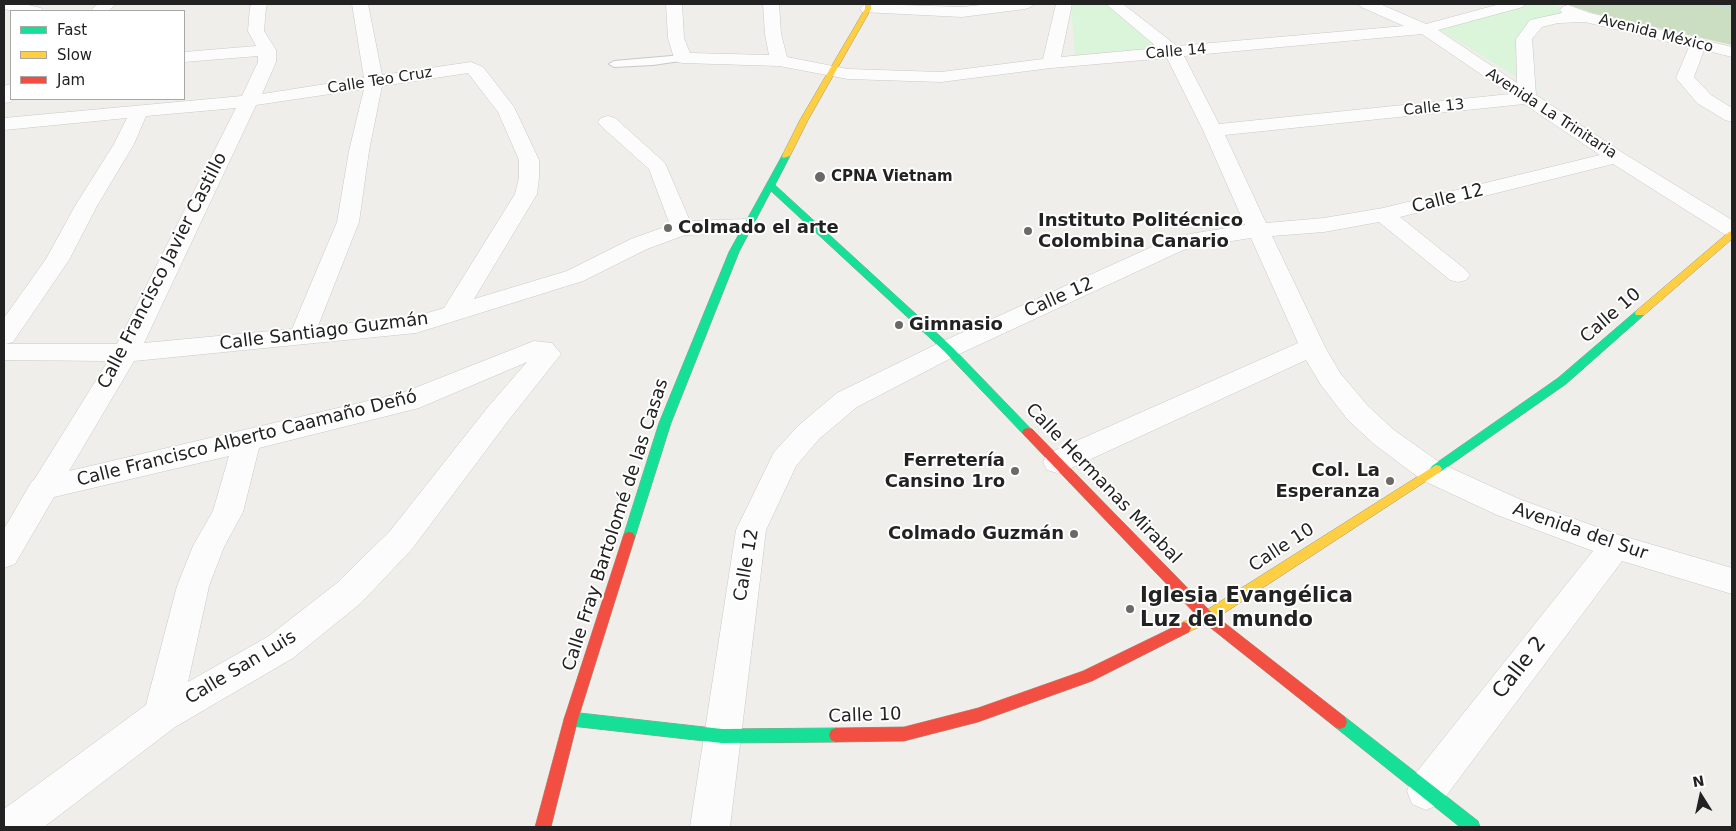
<!DOCTYPE html>
<html>
<head>
<meta charset="utf-8">
<style>
	body { margin:0 }
	#map { position:relative; width:1736px; height:831px; overflow:hidden; background:#f0eeeb; font-family:"DejaVu Sans",sans-serif }
	canvas { display:block }
	.frame { position:absolute; inset:0; border:5px solid #222; pointer-events:none }
	.legend { position:absolute; left:10px; top:10px; width:175px; height:90px; box-sizing:border-box; background:#fff; border:1px solid #a7a7a7; margin:0; padding:6px 9px; list-style:none; font-size:15px; color:#222 }
	.legend li { display:flex; align-items:center; gap:10px; height:25px }
	.legend b { width:25px; border:1px solid #a7a7a7 }
	.north { position:absolute; left:1676px; top:771px; width:50px; height:50px; -webkit-text-stroke:4px #fff; paint-order:stroke; rotate:350deg; font-size:14px; font-weight:700; line-height:20px; text-align:center; color:#222 }
	.north::after { content:''; display:block; margin:auto; width:18px; height:22px; background:#222; clip-path:polygon(50% 0,100% 100%,50% 72%,0 100%) }
</style>
</head>
<body>
<div id="map">
<canvas width="1736" height="831"></canvas>
<div class="frame"></div>
<ul class="legend">
<li><b style="height:6px;background:#16e098"></b>Fast</li>
<li><b style="height:6px;background:#ffcf43"></b>Slow</li>
<li><b style="height:6px;background:#f24e42"></b>Jam</li>
</ul>
<div class="north">N</div>
</div>
<script>
const ctx = document.querySelector('canvas').getContext('2d');
ctx.lineJoin = 'round';
function fill(path, color) {
  ctx.fillStyle = color;
  ctx.fill(path, 'evenodd');
}
function shape(rows) {
  const path = new Path2D();
  for (const r of rows) {
    path.moveTo(r[0], r[1]);
    for (let i = 2; i < r.length; i += 2) path.lineTo(r[i], r[i + 1]);
  }
  return path;
}
function trace(path, color, width, dash) {
  ctx.strokeStyle = color;
  ctx.lineWidth = width;
  ctx.lineCap = dash ? 'butt' : 'round';
  ctx.setLineDash(dash || []);
  ctx.stroke(path);
}
function write(font, color, halo, rows, align = 'center') {
  ctx.font = font + ' "DejaVu Sans",sans-serif';
  ctx.lineWidth = 4;
  ctx.setLineDash([]);
  ctx.textBaseline = 'middle';
  ctx.strokeStyle = halo;
  ctx.fillStyle = color;
  for (const [text, x, y, turn = 0] of rows) {
    ctx.save();
    ctx.translate(x, y);
    ctx.rotate((+turn || 0) * Math.PI / 180);
    ctx.textAlign = isNaN(turn) ? turn : align;
    if (halo) ctx.strokeText(text, 0, 0);
    ctx.fillText(text, 0, 0);
    ctx.restore();
  }
}
const forest = shape([
	[1566,4,1732,4,1732,45,1593,13]
]);
const park = shape([
	[1071,4,1124,4,1172,49,1075,57],
	[1529,4,1552,4,1586,15,1555,16,1519,38,1538,90,1440,30]
]);
const stream = shape([
	[1712,4,1732,7,1732,9,1712,5,1712,4]
]);
const lane = shape([
	[683,55,688,58,687,60,653,65,614,67,609,64,614,61,683,55]
]);
const street = shape([
	[4,4,24,4,41,8,43,11,15,11,4,9,4,4],
	[98,4,116,4,108,11,90,11,98,4],
	[252,4,268,4,266,7,264,31,276,50,276,62,262,94,364,78,352,4,368,4,382,75,471,62,483,67,514,107,539,160,539,178,537,194,474,299,567,271,631,239,670,225,649,169,601,126,598,122,601,118,608,116,615,118,665,163,690,221,748,219,756,221,759,226,756,231,748,233,685,235,647,249,583,281,416,333,134,361,69,471,402,393,534,341,552,343,561,354,508,421,412,549,361,603,293,658,175,727,44,827,4,827,4,809,146,705,177,586,193,546,213,511,229,456,54,497,15,564,4,568,4,529,32,481,34,480,108,361,4,360,4,318,46,259,75,206,114,144,127,118,4,130,4,118,242,96,258,62,258,56,184,62,184,52,256,46,248,31,250,7,252,4],
	[468,73,498,112,519,160,519,178,515,194,444,308,414,317,318,326,359,222,369,151,382,86,468,73],
	[364,89,349,151,337,222,292,329,144,343,256,105,364,89],
	[236,108,117,344,6,344,13,342,69,260,97,206,134,144,146,116,236,108],
	[527,362,488,407,390,531,337,583,269,636,188,682,209,586,224,547,243,512,259,448,419,408,527,362],
	[666,4,682,4,684,38,690,53,769,55,765,34,763,4,779,4,781,34,787,57,848,69,941,72,1043,59,1056,4,1072,4,1061,57,1158,48,1106,4,1123,4,1177,46,1404,26,1361,7,1359,4,1380,4,1426,24,1500,4,1525,4,1523,7,1438,30,1517,83,1516,39,1530,20,1562,13,1560,10,1562,7,1568,5,1590,13,1732,47,1732,57,1704,50,1694,77,1711,95,1732,108,1732,122,1725,120,1697,103,1676,78,1689,47,1585,22,1558,23,1542,27,1532,39,1536,95,1623,153,1732,220,1732,236,1724,234,1613,164,1400,217,1466,270,1470,275,1466,280,1458,282,1450,280,1379,222,1324,232,1272,236,1325,347,1340,373,1368,406,1394,430,1442,464,1519,499,1619,535,1732,568,1732,594,1622,561,1440,804,1426,810,1412,804,1407,791,1412,778,1593,551,1497,515,1422,480,1374,444,1348,420,1321,385,1306,360,1067,470,1057,473,1047,470,1043,462,1047,454,1298,343,1251,238,1193,247,1181,251,957,355,857,407,819,439,796,466,766,530,730,827,690,827,736,530,774,452,799,425,837,393,939,343,1165,241,1190,234,1245,225,1203,130,1167,58,1051,68,941,82,848,79,779,66,683,63,677,62,674,58,668,38,666,4],
	[1422,34,1510,94,1219,124,1184,56,1422,34],
	[1524,104,1600,155,1383,208,1324,218,1266,223,1225,135,1524,104],
	[868,4,962,7,990,4,1033,4,1031,7,1025,9,962,17,862,12,860,9,862,6,868,4],
	[11,84,11,99,13,99,11,102,4,103,4,86,11,84]
]);
const fast = shape([
	[783,154,790,156,775,185,952,347,1034,432,1028,436,1024,435,944,351,771,191,739,252,671,423,635,537,633,541,629,542,625,541,623,537,659,423,729,252,783,154],
	[1640,310,1644,311,1645,313,1644,315,1566,384,1440,472,1432,472,1430,469,1432,466,1558,378,1636,311,1640,310],
	[571,712,722,729,836,728,841,730,843,735,841,740,836,742,722,743,571,726,566,724,564,719,566,714,571,712],
	[1340,715,1345,717,1478,821,1480,827,1460,827,1335,727,1333,722,1335,717,1340,715]
]);
const slow = shape([
	[865,4,871,4,871,9,808,120,790,156,783,158,782,156,800,120,865,9,865,4],
	[1732,231,1732,239,1644,315,1636,315,1635,313,1636,311,1729,232,1732,231],
	[1436,465,1440,466,1442,469,1440,472,1212,621,1184,634,1179,632,1177,628,1179,624,1202,613,1436,465]
]);
const jam = shape([
	[1028,428,1032,429,1212,613,1345,717,1347,722,1345,727,1340,729,1335,727,1202,621,1024,435,1022,432,1024,429,1028,428],
	[629,532,633,533,635,537,578,719,551,827,535,827,564,719,623,537,625,533,629,532],
	[1184,622,1189,624,1191,628,1189,632,1092,681,978,722,904,741,836,742,831,740,829,735,831,730,836,728,904,727,978,708,1083,671,1184,622]
]);
const markers = [
	[820,177,6,"#6a6968"],
	[668,228,5,"#6a6968"],
	[1028,231,5,"#6a6968"],
	[899,325,5,"#6a6968"],
	[1015,471,5,"#6a6968"],
	[1390,481,5,"#6a6968"],
	[1074,534,5,"#6a6968"],
	[1130,609,5,"#6a6968"]
];
const farStreetnames = [
	["Avenida México",1656,34,14],
	["Calle 14",1176,52,-5],
	["Calle Teo Cruz",380,81,-9],
	["Calle 13",1434,108,-6],
	["Avenida La Trinitaria",1551,114,33]
];
const farPoinames = [
	["CPNA Vietnam",831,177]
];
const streetNames = [
	["Calle 12",1448,199,-14],
	["Calle Francisco Javier Castillo",163,271,-63],
	["Calle 12",1059,298,-24],
	["Calle 10",1611,316,-41],
	["Calle Santiago Guzmán",324,332,-7],
	["Calle Francisco Alberto Caamaño Deñó",247,439,-14],
	["Calle Hermanas Mirabal",1103,484,46],
	["Calle Fray Bartolomé de las Casas",616,525,-72],
	["Avenida del Sur",1580,532,19],
	["Calle 10",1282,548,-33],
	["Calle 12",747,565,-80],
	["Calle San Luis",241,668,-31],
	["Calle 10",865,716,-2]
];
const poiNames = [
	["Instituto Politécnico",1038,221],
	["Colombina Canario",1038,242],
	["Colmado el arte",678,228],
	["Gimnasio",909,325],
	["Ferretería",1005,461,"right"],
	["Cansino 1ro",1005,482,"right"],
	["Col. La",1380,471,"right"],
	["Esperanza",1380,492,"right"],
	["Colmado Guzmán",1064,534,"right"]
];
const nearPoinames = [
	["Iglesia Evangélica",1140,597],
	["Luz del mundo",1140,621]
];
const nearStreetnames = [
	["Calle 2",1520,668,-52]
];
fill(forest, '#cbdec1');
fill(park, '#daf5da');
fill(stream, '#bfdbe3');
trace(lane, '#c9c8c7', 2);
trace(street, '#c9c8c7', 1);
trace(fast, '#999a82', 1);
trace(slow, '#999a82', 1);
trace(jam, '#999a82', 1);
fill(lane, '#fdfcfc');
fill(street, '#fdfcfc');
fill(fast, '#16e098');
fill(slow, '#ffcf43');
fill(jam, '#f24e42');
for (const [x, y, r, color] of markers) {
  const dot = new Path2D();
  dot.arc(x, y, r, 0, 2 * Math.PI);
  ctx.fillStyle = color;
  ctx.fill(dot);
  trace(dot, '#fff', 2);
}
write('15px', '#222', '#fff', farStreetnames);
write('bold 15px', '#222', '#fff', farPoinames, 'left');
write('18px', '#222', '#fff', streetNames);
write('bold 18px', '#222', '#fff', poiNames, 'left');
write('bold 21px', '#222', '#fff', nearPoinames, 'left');
write('21px', '#222', '#fff', nearStreetnames);
</script>
</body>
</html>
